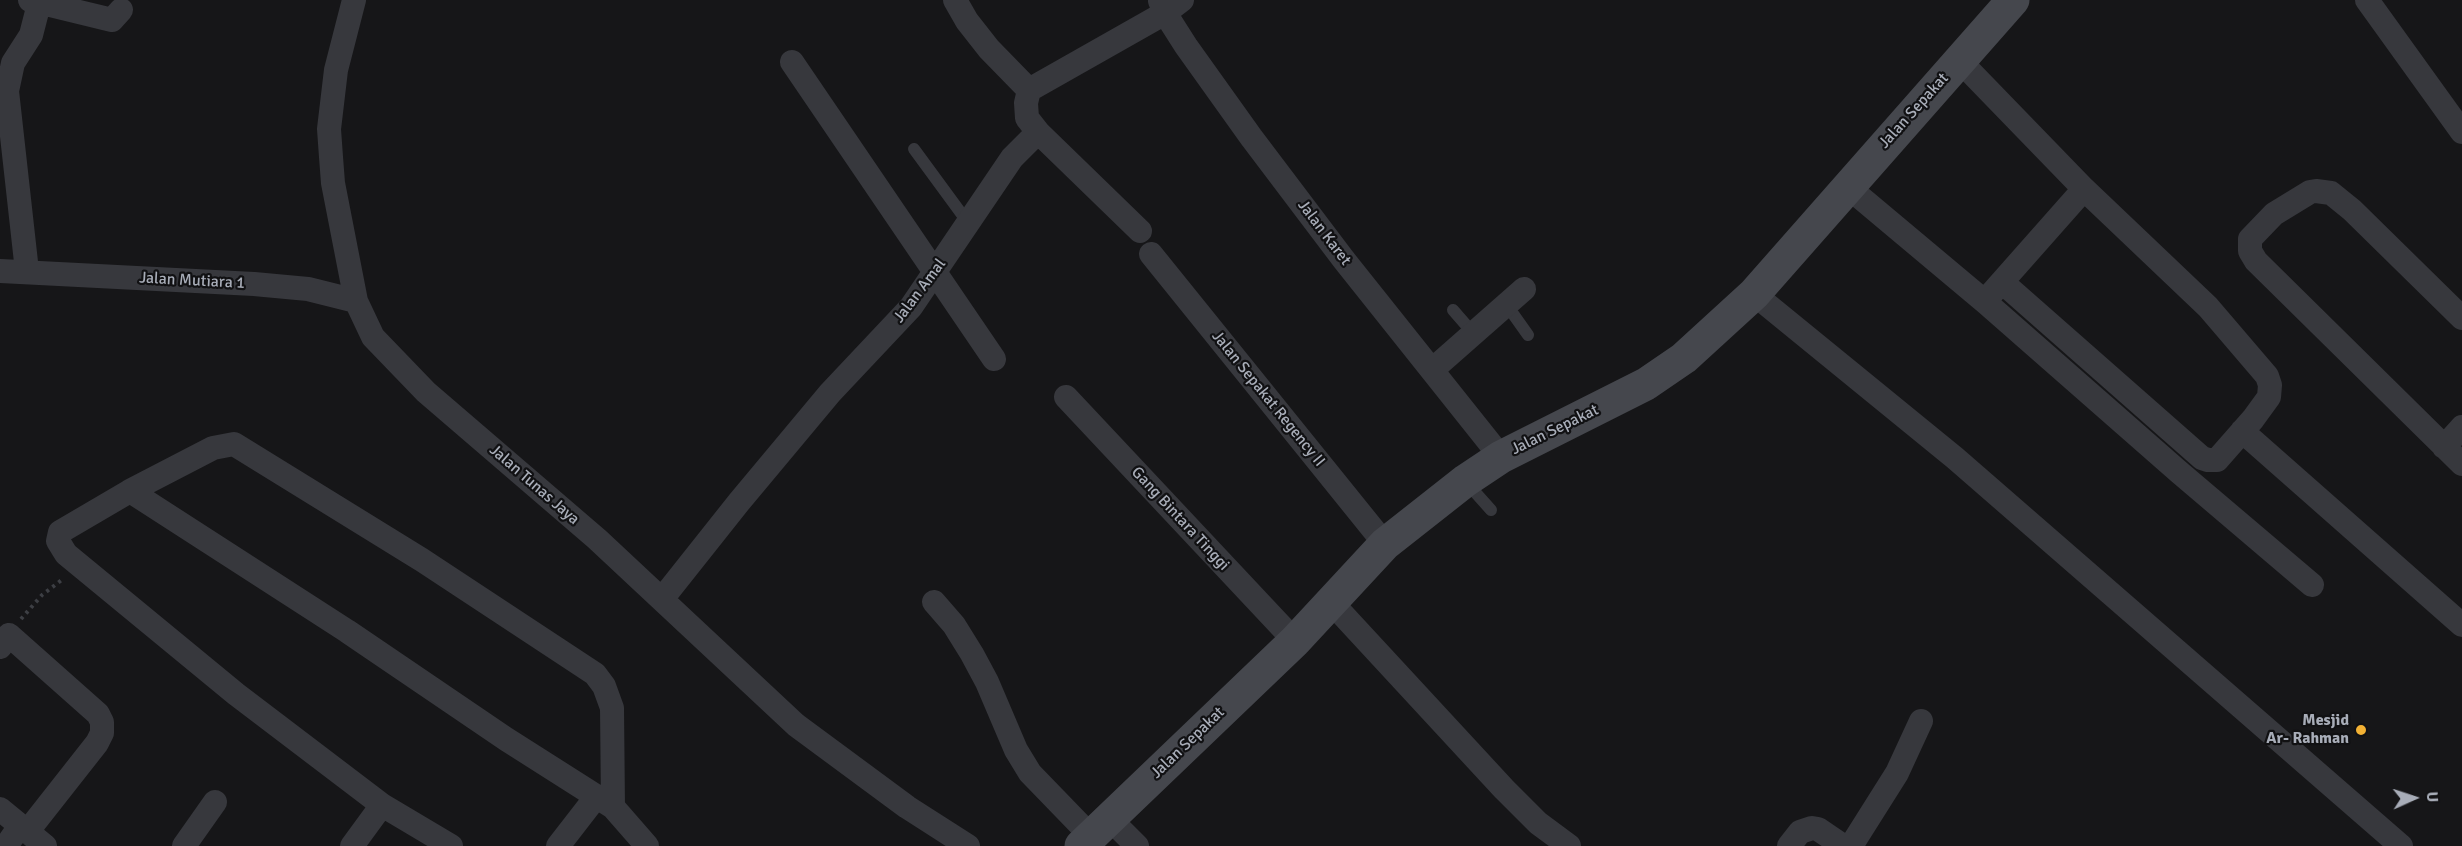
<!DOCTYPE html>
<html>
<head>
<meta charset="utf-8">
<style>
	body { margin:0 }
	#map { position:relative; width:2462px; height:846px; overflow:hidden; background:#161618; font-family:Signika,sans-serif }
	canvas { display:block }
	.north { position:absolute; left:2384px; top:768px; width:60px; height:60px; -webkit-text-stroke:4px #111113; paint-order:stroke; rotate:87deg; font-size:16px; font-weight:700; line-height:24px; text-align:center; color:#a8adb8 }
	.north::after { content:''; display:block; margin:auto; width:21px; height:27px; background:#a8adb8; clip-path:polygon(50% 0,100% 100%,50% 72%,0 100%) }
</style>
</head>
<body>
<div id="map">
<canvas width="2462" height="846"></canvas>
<div class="north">U</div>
</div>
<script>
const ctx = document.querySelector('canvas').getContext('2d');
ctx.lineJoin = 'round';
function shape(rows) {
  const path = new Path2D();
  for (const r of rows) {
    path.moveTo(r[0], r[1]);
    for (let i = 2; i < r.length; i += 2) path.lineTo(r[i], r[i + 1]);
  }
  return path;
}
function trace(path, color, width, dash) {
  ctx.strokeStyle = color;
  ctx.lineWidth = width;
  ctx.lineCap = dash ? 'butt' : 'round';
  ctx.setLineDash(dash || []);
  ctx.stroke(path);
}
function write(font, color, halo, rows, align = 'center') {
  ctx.font = font + ' Signika,sans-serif';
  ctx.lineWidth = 4.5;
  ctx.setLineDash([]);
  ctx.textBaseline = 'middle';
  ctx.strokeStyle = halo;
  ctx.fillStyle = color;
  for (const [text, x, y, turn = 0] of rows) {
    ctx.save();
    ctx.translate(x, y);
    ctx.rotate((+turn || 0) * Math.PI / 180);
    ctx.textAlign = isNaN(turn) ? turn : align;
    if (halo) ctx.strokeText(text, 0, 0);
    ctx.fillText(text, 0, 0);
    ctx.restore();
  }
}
const path = shape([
	[21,619,42,595,63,579]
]);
const service = shape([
	[914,149,969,224],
	[1506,304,1528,335],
	[1453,310,1473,333],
	[1466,482,1491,510]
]);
const minor = shape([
	[30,0,112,20,121,10],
	[354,0,336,70,329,129,331,157,333,183,356,301,373,337,426,392,597,539,796,725,907,807,968,846],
	[955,0,967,21,989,49,1029,90],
	[2367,0,2462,132],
	[1160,1,1165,13,1186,46,1251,137,1344,260,1501,457],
	[1959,60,2084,189,1992,293],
	[792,62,994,359],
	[1038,132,1140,231],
	[1848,187,1984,301,2179,472,2312,585],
	[1151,254,1385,544],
	[0,271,254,284,308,289,356,301],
	[27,271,7,91,13,63,31,35,40,0],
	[2002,282,2202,458,2208,460,2217,460,2253,419,2269,397,2270,385,2267,376,2208,307,2084,189],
	[1754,294,1955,458,2401,846],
	[2462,318,2352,210,2331,193,2316,191,2310,192,2274,214,2250,239,2250,251,2256,261,2462,464],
	[1432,370,1524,289],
	[1066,397,1295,641],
	[2242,431,2462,625],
	[2444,447,2462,427],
	[130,491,347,631,506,739,613,807],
	[662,599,739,502,830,393,911,307,1012,158,1038,132,1027,118,1026,103,1029,90,1165,13,1182,0],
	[934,602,954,625,972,654,987,682,1016,750,1030,773,1091,836],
	[1332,603,1504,789,1538,823,1569,846],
	[0,647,9,635,98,714,102,722,102,733,97,743,27,832],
	[0,809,45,846],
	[1110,819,1137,846],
	[6,846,20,826],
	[184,846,215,802],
	[352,846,382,805],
	[451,846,382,805,236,694,66,554,58,541,60,532,130,491,213,448,234,444,422,560,595,674,604,686,612,708,613,807,647,846],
	[558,846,596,797],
	[1789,846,1800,832,1812,828,1818,829,1843,846],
	[1851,846,1897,773,1921,721]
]);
const secondary = shape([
	[1081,846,1295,641,1385,544,1465,481,1501,457,1646,384,1684,358,1754,294,2013,0]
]);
const markers = [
	[2361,730,6,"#f2b134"]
];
const streetNames = [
	["Jalan Sepakat",1914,111,-48],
	["Jalan Karet",1324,233,53],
	["Jalan Mutiara 1",192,281,3],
	["Jalan Amal",920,291,-53],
	["Jalan Sepakat Regency II",1268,399,51],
	["Jalan Sepakat",1555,430,-26],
	["Jalan Tunas Jaya",534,485,41],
	["Gang Bintara Tinggi",1180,519,47],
	["Jalan Sepakat",1188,743,-44]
];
const poiNames = [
	["Mesjid",2349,721],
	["Ar- Rahman",2349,739]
];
trace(path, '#3d3f44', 4, [3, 4.5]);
trace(service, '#37383d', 12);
trace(minor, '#37383d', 24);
trace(secondary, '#45474d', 33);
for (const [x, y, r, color] of markers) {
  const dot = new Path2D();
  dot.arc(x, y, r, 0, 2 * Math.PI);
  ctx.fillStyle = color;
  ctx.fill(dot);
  trace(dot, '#111113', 2);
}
write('16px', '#a8adb8', '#111113', streetNames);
write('bold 16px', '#a8adb8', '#111113', poiNames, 'right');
</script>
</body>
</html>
